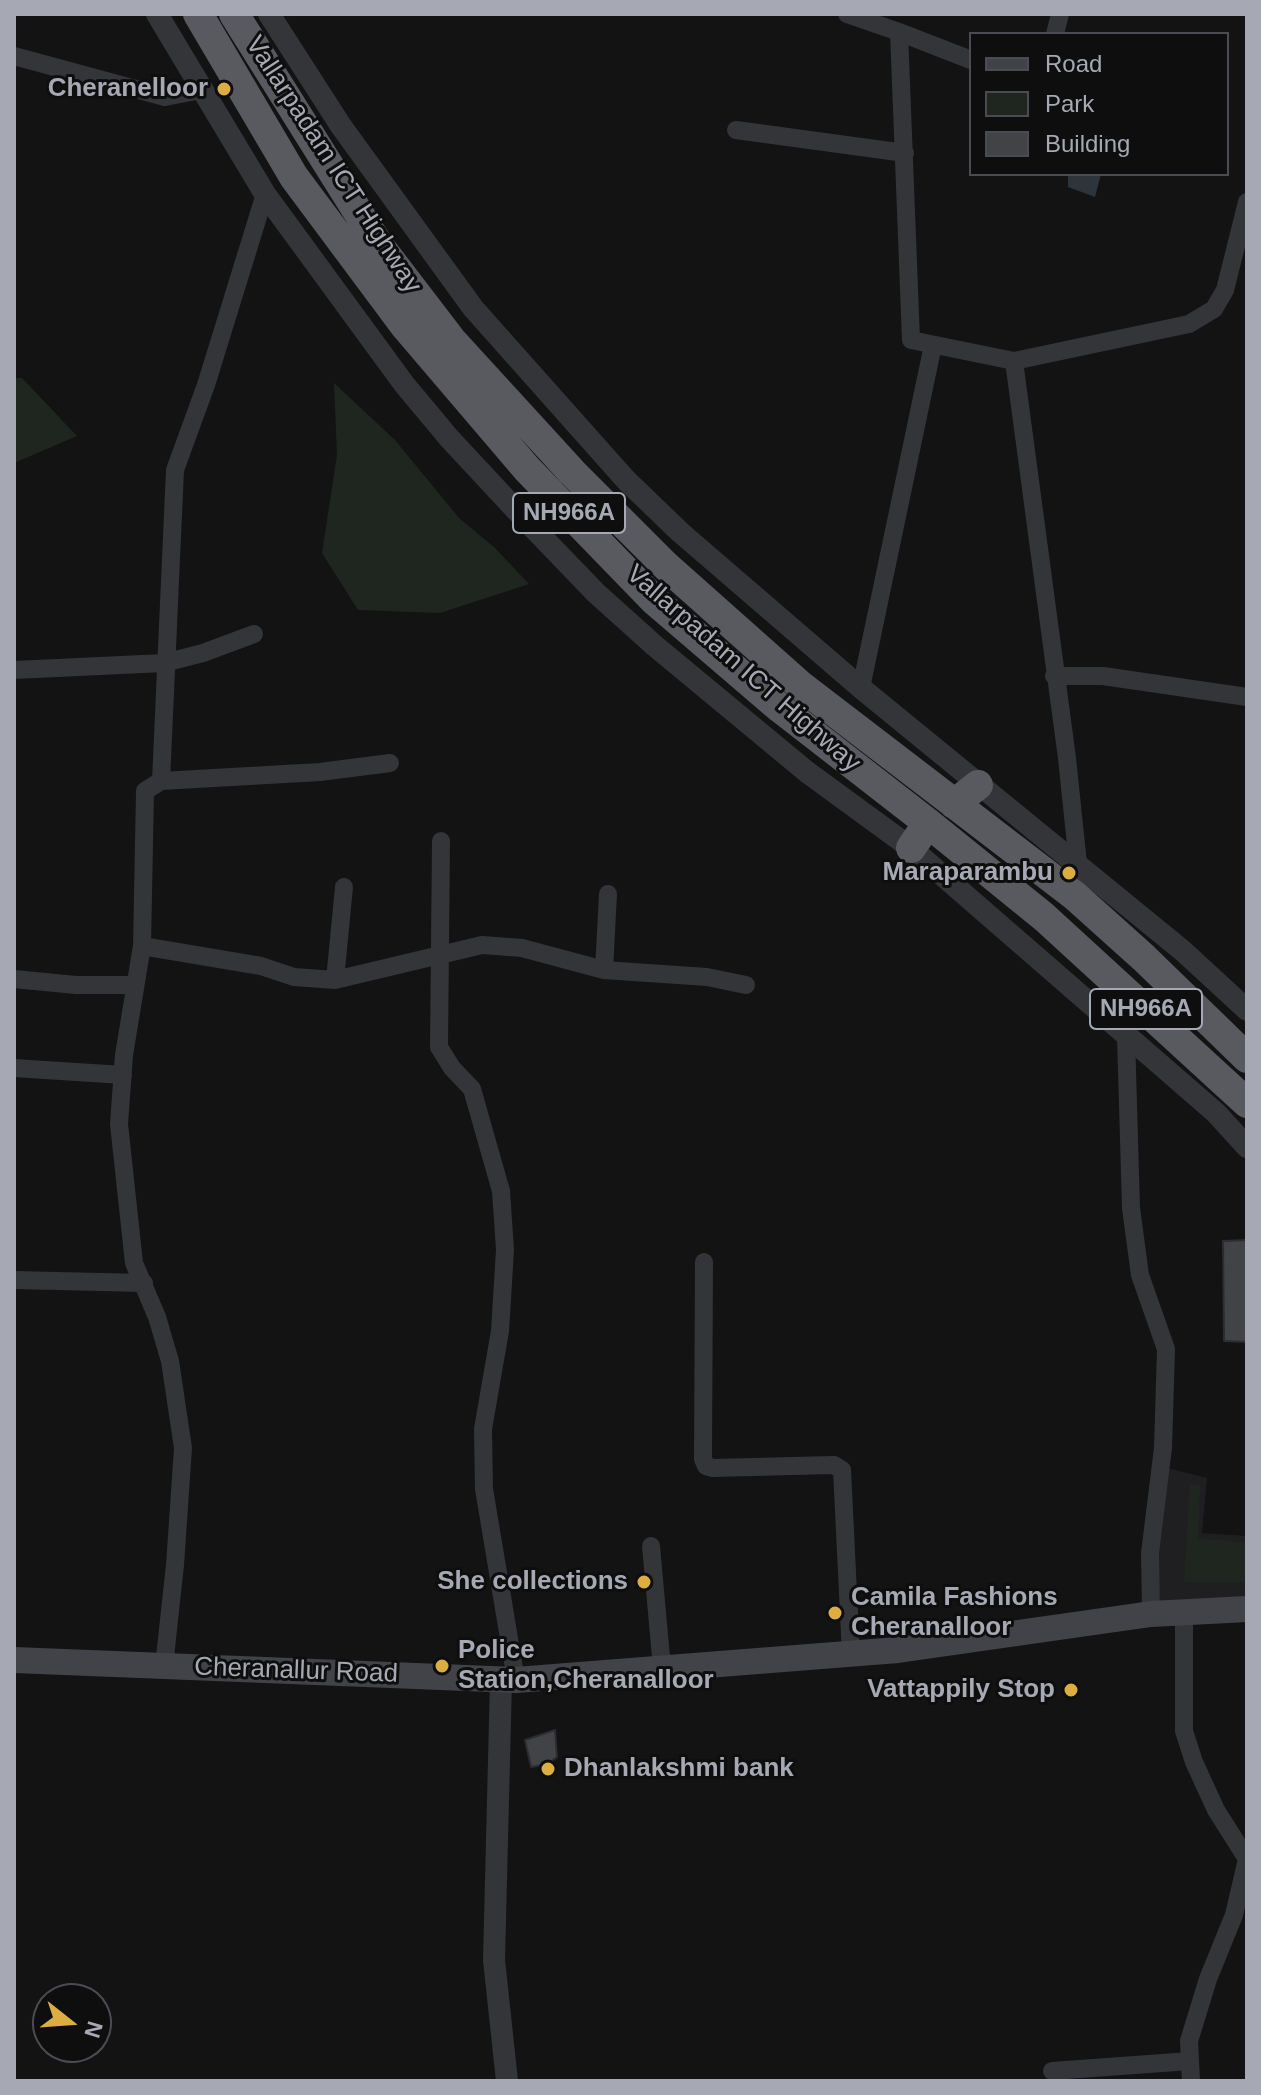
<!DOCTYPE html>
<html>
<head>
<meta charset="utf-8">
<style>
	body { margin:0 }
	#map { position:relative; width:1261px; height:2095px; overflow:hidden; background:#131314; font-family:Helvetica,sans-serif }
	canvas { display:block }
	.frame { position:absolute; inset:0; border:16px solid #a6a9b3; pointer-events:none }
	.legend { position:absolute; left:969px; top:32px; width:260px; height:144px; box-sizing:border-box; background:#0e0e0f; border:2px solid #4b4c51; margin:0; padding:10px 14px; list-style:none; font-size:24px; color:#a6a9b3 }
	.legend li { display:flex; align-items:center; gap:16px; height:40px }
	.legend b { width:40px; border:2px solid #4b4c51 }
	.north { position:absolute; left:32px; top:1983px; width:80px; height:80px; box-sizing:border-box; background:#0e0e0f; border:2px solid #4b4c51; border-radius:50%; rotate:107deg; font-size:22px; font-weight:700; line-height:32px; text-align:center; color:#a6a9b3 }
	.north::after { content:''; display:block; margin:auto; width:28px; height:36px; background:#dcae42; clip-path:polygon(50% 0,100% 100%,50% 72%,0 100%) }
</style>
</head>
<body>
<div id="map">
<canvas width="1261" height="2095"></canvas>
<div class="frame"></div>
<ul class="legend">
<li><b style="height:10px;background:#424348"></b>Road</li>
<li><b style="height:22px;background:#1f2620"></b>Park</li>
<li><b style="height:22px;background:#424347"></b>Building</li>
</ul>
<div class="north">N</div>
</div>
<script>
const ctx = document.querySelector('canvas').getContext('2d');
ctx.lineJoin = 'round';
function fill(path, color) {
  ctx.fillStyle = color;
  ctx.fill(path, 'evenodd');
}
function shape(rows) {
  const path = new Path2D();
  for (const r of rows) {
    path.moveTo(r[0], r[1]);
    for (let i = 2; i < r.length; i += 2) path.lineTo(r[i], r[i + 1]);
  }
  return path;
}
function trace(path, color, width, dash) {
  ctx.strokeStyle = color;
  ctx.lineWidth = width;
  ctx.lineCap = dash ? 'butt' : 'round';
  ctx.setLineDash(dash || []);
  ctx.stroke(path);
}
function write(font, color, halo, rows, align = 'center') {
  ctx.font = font + ' Helvetica,sans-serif';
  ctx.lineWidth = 6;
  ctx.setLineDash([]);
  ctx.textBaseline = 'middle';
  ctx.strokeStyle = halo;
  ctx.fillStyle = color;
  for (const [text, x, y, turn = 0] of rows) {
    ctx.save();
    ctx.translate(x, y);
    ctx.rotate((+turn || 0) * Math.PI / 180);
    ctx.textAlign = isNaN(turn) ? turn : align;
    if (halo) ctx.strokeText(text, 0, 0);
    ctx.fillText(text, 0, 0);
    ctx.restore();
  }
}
const built = shape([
	[1167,1468,1207,1478,1202,1533,1247,1536,1247,1598,1160,1605,1156,1550]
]);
const green = shape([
	[14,378,22,378,77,436,14,463],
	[334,383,395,440,459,518,495,548,529,584,440,613,358,610,322,553,337,455],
	[1190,1484,1200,1485,1198,1538,1247,1543,1247,1582,1184,1582]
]);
const water = shape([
	[1068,174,1101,174,1095,197,1068,187]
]);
const building = shape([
	[1247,1240,1247,1342,1224,1341,1223,1241,1247,1240],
	[555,1730,557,1757,548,1764,531,1767,525,1740,555,1730]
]);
const minor = shape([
	[847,14,899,32,911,340,1014,361,1067,758,1078,864],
	[899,32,971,60],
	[1055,34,1060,14],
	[14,56,165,97,201,90],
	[736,130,905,153],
	[1014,361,1189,324,1214,309,1225,290,1247,202],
	[14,670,164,663,203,653,254,634],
	[1054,676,1103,676,1247,697],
	[861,688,933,345],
	[161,781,320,772,390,763],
	[441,841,439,1047,452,1068,472,1089,501,1191,505,1250,500,1331,483,1429,484,1489,516,1680],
	[142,946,261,966,294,977,335,980,482,945,522,948,604,970,707,977,746,985],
	[604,970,608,894],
	[14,979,76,985,134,985],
	[335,980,344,887],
	[1126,1036,1131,1208,1140,1275,1166,1349,1163,1448,1150,1553,1151,1614],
	[14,1068,123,1075],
	[704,1262,703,1459,706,1466,713,1468,834,1465,842,1470,851,1654],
	[14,1280,144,1283],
	[651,1546,662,1668],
	[1184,1612,1184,1731,1194,1762,1216,1810,1247,1859,1234,1915,1208,1979,1189,2041,1191,2081],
	[164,1666,175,1565,183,1448,170,1361,157,1317,134,1263,119,1124,124,1055,142,946,145,791,161,781,175,470,206,385,265,194],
	[1052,2071,1190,2061]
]);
const tertiary = shape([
	[157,14,265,194,404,384,449,438,517,511,596,593,655,646,807,772,911,848,1216,1113,1247,1147],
	[269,14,341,126,473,308,626,480,680,532,861,688,1183,951,1247,1010],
	[501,1680,494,1960,507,2081]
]);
const secondary = shape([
	[14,1660,516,1680,898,1650,1151,1614,1247,1609]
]);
const trunk = shape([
	[198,14,294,177,405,326,527,469,654,600,780,708,928,823,1044,917,1247,1103],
	[234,14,378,244,453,342,572,472,666,566,801,686,1075,896,1144,958,1247,1058],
	[954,804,978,785],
	[911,848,928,823]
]);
const markers = [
	[224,89,8,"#dcae42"],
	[1069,873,8,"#dcae42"],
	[644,1582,8,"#dcae42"],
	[835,1613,8,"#dcae42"],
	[442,1666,8,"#dcae42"],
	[1071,1690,8,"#dcae42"],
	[548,1769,8,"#dcae42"]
];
const shields = [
	[569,513,112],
	[1146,1009,112]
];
const shieldNames = [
	["NH966A",569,513],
	["NH966A",1146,1009]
];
const poiNames = [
	["Cheranelloor",208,89],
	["Maraparambu",1053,873],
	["She collections",628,1582],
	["Camila Fashions",851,1598,"left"],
	["Cheranalloor",851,1628,"left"],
	["Police",458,1651,"left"],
	["Station,Cheranalloor",458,1681,"left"],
	["Vattappily Stop",1055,1690],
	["Dhanlakshmi bank",564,1769,"left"]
];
const streetNames = [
	["Vallarpadam ICT Highway",333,165,57],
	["Vallarpadam ICT Highway",743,669,41],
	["Cheranallur Road",296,1671,2]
];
fill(built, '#1f1f21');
fill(green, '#1f2620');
fill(water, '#2d343b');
fill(building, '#424347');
trace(building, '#2d2d30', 2);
trace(minor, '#343538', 18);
trace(tertiary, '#343538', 22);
trace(secondary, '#424348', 26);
trace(trunk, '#585a60', 30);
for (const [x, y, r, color] of markers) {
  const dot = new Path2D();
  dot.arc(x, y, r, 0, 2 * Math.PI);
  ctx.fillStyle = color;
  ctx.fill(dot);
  trace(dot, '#0e0e0f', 3);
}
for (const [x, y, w] of shields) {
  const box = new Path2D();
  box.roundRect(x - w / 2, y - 20, w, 40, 6);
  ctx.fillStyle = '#0e0e0f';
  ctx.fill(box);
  trace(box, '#a6a9b3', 2);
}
write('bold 24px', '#a6a9b3', null, shieldNames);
write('bold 26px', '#a6a9b3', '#0e0e0f', poiNames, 'right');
write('26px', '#a6a9b3', '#0e0e0f', streetNames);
</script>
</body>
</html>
